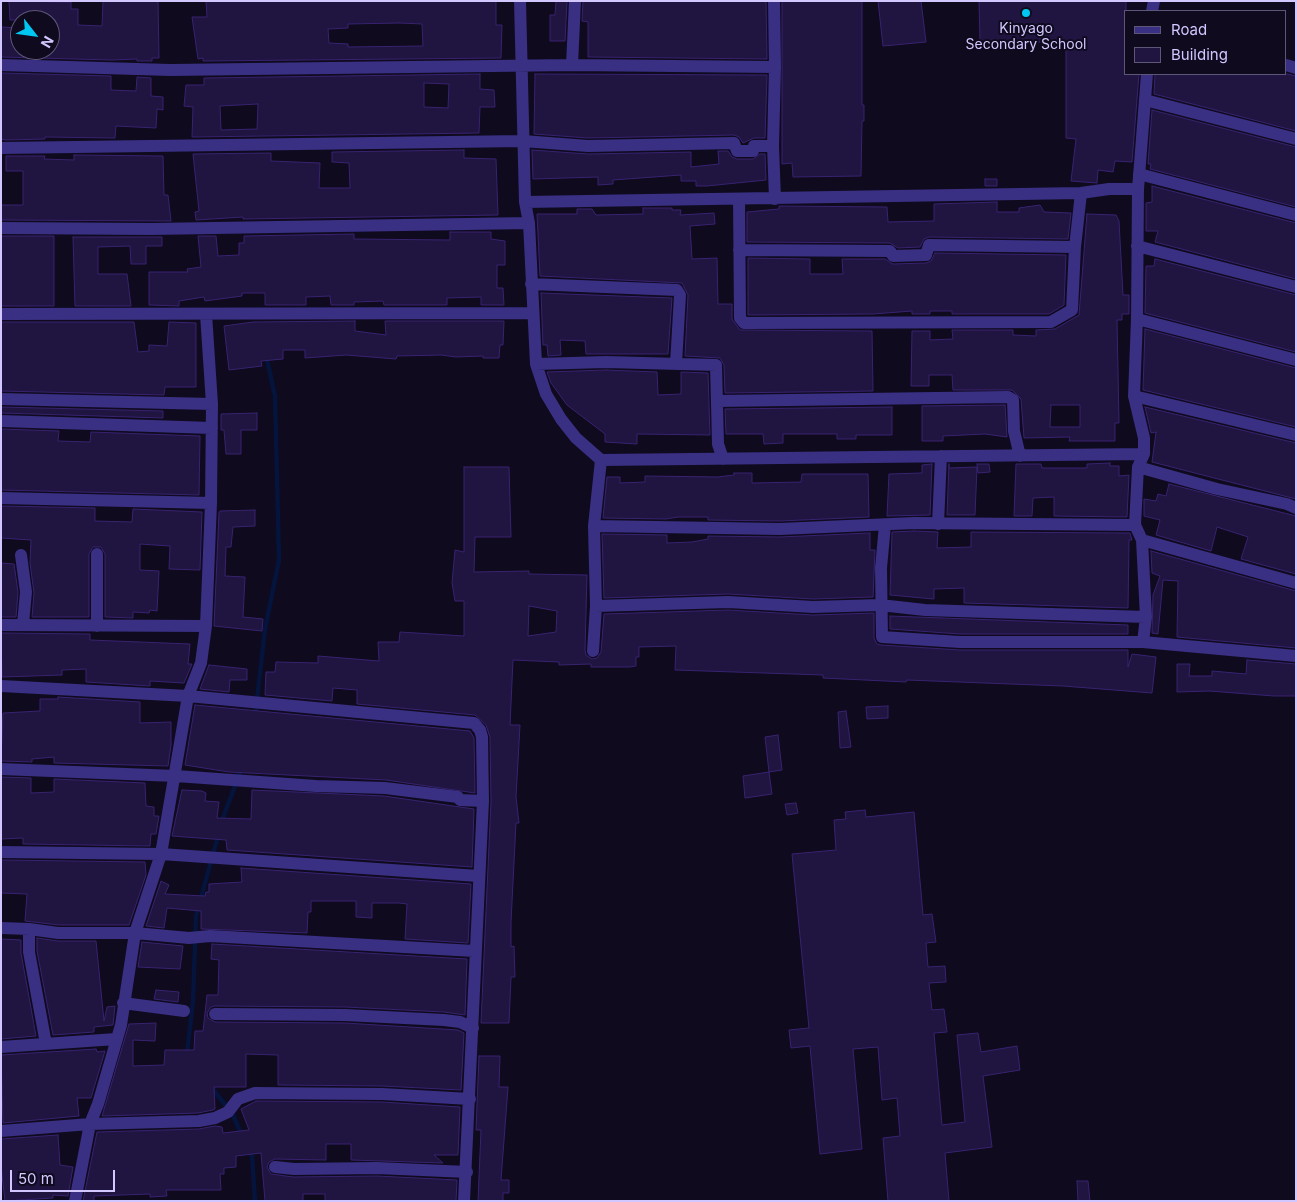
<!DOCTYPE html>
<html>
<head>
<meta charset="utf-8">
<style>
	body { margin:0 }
	#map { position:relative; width:1297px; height:1202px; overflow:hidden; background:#0f0a1e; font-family:Inter,sans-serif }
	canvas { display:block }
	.frame { position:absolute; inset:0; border:2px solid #d2c7ff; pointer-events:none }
	.legend { position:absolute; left:1124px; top:10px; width:162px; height:65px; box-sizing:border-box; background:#0f0a1e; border:1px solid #5d5678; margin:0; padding:6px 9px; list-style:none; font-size:15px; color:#d2c7ff }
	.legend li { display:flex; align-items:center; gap:10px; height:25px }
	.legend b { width:25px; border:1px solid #5d5678 }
	.north { position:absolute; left:10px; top:10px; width:50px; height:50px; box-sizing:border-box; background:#0f0a1e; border:1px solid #5d5678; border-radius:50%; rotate:120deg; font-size:14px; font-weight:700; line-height:20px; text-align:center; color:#d2c7ff }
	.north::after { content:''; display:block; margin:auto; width:18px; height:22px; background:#00c7f2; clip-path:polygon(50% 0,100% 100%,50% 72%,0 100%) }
	.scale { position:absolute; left:10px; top:1170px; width:105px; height:22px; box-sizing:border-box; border:2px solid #d2c7ff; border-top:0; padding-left:6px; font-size:15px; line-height:18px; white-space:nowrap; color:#d2c7ff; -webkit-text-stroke:4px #0f0a1e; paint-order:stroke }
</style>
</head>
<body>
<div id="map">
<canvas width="1297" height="1202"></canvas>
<div class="frame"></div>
<ul class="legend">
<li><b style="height:6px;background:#392f83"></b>Road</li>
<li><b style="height:14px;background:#201441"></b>Building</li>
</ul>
<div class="north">N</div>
<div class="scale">50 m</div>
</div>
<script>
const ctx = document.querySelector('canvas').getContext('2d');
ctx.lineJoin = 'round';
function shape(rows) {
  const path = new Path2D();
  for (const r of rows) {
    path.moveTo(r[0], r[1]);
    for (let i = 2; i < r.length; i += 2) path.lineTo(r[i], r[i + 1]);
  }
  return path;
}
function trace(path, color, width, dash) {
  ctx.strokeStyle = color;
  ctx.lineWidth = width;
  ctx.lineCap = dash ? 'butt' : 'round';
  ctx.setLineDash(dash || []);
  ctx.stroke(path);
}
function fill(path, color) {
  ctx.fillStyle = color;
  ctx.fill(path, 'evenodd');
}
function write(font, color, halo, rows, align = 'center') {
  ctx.font = font + ' Inter,sans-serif';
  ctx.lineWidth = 4;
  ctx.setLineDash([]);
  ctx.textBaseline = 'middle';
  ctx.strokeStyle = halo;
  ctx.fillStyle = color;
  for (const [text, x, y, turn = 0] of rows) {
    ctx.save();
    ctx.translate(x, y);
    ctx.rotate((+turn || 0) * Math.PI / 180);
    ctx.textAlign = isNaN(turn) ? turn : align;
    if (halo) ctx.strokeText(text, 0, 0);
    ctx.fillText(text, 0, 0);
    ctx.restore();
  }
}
const stream = shape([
	[255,717,265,629,279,560,275,396,266,355],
	[221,823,242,767],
	[187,1054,193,1001,196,916,218,836],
	[212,1088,233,1115,242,1136],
	[249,1150,252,1156,255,1201]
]);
const building = shape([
	[9,1,71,2,71,9,78,9,78,25,102,26,103,1,158,1,159,58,152,58,152,61,137,61,137,59,112,60,1,57,1,27,20,28,20,50,50,50,50,20,10,20,9,1],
	[206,1,496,1,496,25,502,25,501,58,203,61,203,58,198,59,192,17,207,17,206,1],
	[400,23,422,24,423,46,348,47,348,44,329,43,328,29,348,28,348,24,400,23],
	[556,1,567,1,565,41,550,41,550,15,555,15,556,1],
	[583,1,766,1,767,59,588,57,588,22,582,21,583,1],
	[782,1,862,1,862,105,864,105,864,121,862,121,861,176,793,177,792,163,782,164,782,1],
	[878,1,921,1,926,42,883,46,878,1],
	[979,1,1126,1,1126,74,1139,74,1132,162,1115,161,1113,172,1098,170,1097,183,1071,181,1076,139,1066,138,1066,45,1050,45,1050,42,980,42,979,1],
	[1,73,111,76,111,90,136,91,137,77,151,78,151,96,163,97,163,110,157,109,156,128,116,126,115,138,45,137,45,139,6,140,1,139,1,73],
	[480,74,480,89,494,90,495,107,480,107,479,133,194,137,192,137,193,107,184,106,186,85,204,85,204,78,480,74],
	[424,83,449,84,448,108,424,107,424,83],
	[258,104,257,129,221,130,220,106,258,104],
	[535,74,767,75,765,138,754,138,743,143,739,137,734,135,588,138,534,134,535,74],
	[1155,74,1287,74,1296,76,1296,131,1154,94,1155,74],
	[1152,110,1296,147,1296,207,1150,169,1151,164,1148,164,1152,110],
	[464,150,464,158,496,159,498,215,243,219,243,217,196,220,195,212,199,211,193,154,271,153,271,161,320,163,319,188,350,188,349,163,332,162,332,152,464,150],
	[532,150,588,154,691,152,691,167,719,164,718,151,728,151,732,157,737,159,753,159,760,154,765,154,766,180,707,186,696,186,696,181,681,181,681,175,613,180,613,184,598,185,598,177,533,179,532,150],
	[74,155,163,156,164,195,168,195,171,221,1,220,1,205,23,205,23,171,6,171,6,156,45,156,44,159,74,160,74,155],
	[985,179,997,179,997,186,985,186,985,179],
	[1152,186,1296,223,1296,279,1155,242,1158,231,1146,231,1146,203,1152,202,1152,186],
	[997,202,997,212,1019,212,1019,208,1040,205,1044,212,1071,213,1068,239,929,237,924,239,920,247,898,248,890,243,747,242,747,212,779,209,779,206,887,207,888,222,934,221,934,204,997,202],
	[643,208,672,208,672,210,681,210,680,215,714,213,715,224,690,226,692,259,717,258,718,304,732,304,732,319,740,330,872,331,873,391,725,393,724,365,720,358,685,356,688,295,682,283,540,276,537,214,577,214,577,209,592,209,596,215,643,214,643,208],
	[1087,214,1116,215,1119,221,1123,295,1129,295,1129,314,1122,314,1122,320,1117,320,1119,423,1115,423,1115,441,1069,441,1070,437,1024,438,1021,399,1012,390,953,390,952,375,929,375,929,386,911,386,912,331,930,331,930,340,953,339,952,330,1013,330,1013,335,1036,336,1036,330,1055,329,1079,315,1087,214],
	[1051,405,1080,405,1080,427,1050,427,1051,405],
	[450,232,491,232,491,239,505,241,505,265,497,265,497,288,503,288,504,305,481,305,481,297,447,298,447,305,384,305,383,301,354,302,354,305,331,305,330,296,306,297,306,305,265,305,265,293,242,293,242,296,205,301,204,297,179,301,179,306,149,305,149,272,188,272,187,269,201,267,198,236,216,236,218,256,239,255,239,243,244,243,244,236,354,234,354,239,450,240,450,232],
	[1,236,54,236,54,306,1,306,1,236],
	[73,237,162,237,162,246,146,246,146,264,131,264,130,246,98,247,98,274,127,274,131,306,75,306,73,237],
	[935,253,1066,255,1064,305,1049,314,952,314,952,311,930,311,930,314,912,314,912,311,873,314,748,315,748,258,810,259,810,274,843,274,842,259,885,259,893,264,926,263,931,261,935,253],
	[1155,259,1296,295,1296,352,1145,313,1146,266,1154,266,1155,259],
	[541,293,672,298,668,354,586,354,585,341,560,340,561,355,548,356,547,345,543,345,541,293],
	[355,321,355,331,386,335,385,321,504,321,503,345,500,345,499,358,483,358,483,356,456,357,441,355,397,356,396,359,346,355,305,358,305,350,283,350,283,359,261,361,262,366,229,370,224,326,253,322,355,321],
	[1,322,134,322,138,352,149,351,149,345,167,346,169,322,196,323,196,387,165,387,164,395,1,391,1,322],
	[1145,329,1296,368,1296,427,1143,390,1145,329],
	[606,370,657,372,658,395,681,394,681,372,708,373,710,435,637,434,637,444,605,442,605,434,567,405,551,383,547,372,606,370],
	[1005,405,1007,437,985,434,943,436,943,441,922,441,922,406,1005,405],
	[1,407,163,411,163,418,1,413,1,407],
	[892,407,892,435,856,435,856,439,837,439,837,434,783,434,783,443,764,444,763,434,726,434,725,409,892,407],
	[1145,407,1296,443,1296,499,1152,462,1156,432,1151,433,1145,407],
	[257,413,257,430,241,430,241,454,226,454,224,430,221,430,221,414,257,413],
	[1,429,59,431,58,441,90,442,91,432,200,436,199,495,1,490,1,429],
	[1110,463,1110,466,1119,466,1119,476,1129,475,1127,517,1054,516,1054,497,1033,498,1032,516,1014,516,1016,464,1041,464,1042,468,1087,468,1087,464,1110,463],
	[932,464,930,515,887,516,889,474,922,473,922,465,932,464],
	[949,464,949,468,977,467,975,515,947,515,949,464],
	[977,464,989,464,990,472,978,473,977,464],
	[464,467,509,467,511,537,475,537,474,572,529,571,529,574,587,575,585,650,586,655,592,659,597,658,601,652,604,614,728,610,813,615,874,613,874,638,877,644,881,645,960,650,1128,650,1128,667,1132,654,1156,657,1152,693,1063,686,907,680,906,682,823,678,823,675,675,670,676,646,639,647,639,657,636,657,636,666,630,667,591,667,591,664,559,665,559,662,513,660,510,725,520,725,516,797,519,823,516,823,511,922,511,947,514,946,515,977,511,977,509,1023,481,1023,491,801,490,737,486,725,475,715,357,704,357,690,333,688,332,701,265,695,266,672,275,672,276,662,318,663,318,656,379,661,378,642,399,642,400,632,464,636,464,601,455,601,452,583,455,550,464,552,464,467],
	[529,606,557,611,556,632,528,636,529,606],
	[734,473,752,473,752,483,801,482,802,474,868,474,869,517,780,521,708,520,708,517,678,517,666,519,603,518,607,477,620,477,620,483,645,482,645,476,718,477,734,475,734,473],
	[1169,484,1296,516,1296,574,1241,559,1248,537,1217,527,1211,551,1156,535,1160,520,1144,516,1144,499,1156,501,1158,494,1166,496,1169,484],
	[1,506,95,508,95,521,132,522,133,509,202,512,200,570,169,569,170,546,140,544,140,570,159,571,157,611,150,610,149,613,133,612,133,618,105,617,105,554,101,547,93,547,89,554,89,617,32,617,34,593,30,563,31,540,1,538,1,506],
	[255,510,255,526,233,527,231,547,226,547,225,576,245,577,243,617,263,619,262,631,214,626,219,513,220,511,255,510],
	[914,531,938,532,937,548,971,547,971,532,1130,533,1132,540,1129,540,1128,608,964,603,964,588,934,589,934,599,890,595,892,532,914,531],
	[870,533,870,550,875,550,873,597,813,599,728,594,604,598,602,534,667,535,667,543,692,542,708,539,708,536,780,537,870,533],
	[1151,551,1296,591,1296,648,1177,637,1178,581,1163,580,1158,634,1152,633,1153,595,1160,576,1152,573,1151,551],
	[1,563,14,564,18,592,16,617,1,617,1,563],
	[890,616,1128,625,1128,634,960,634,890,629,890,616],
	[1,633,90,634,90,640,190,644,188,664,192,664,184,683,150,681,150,686,86,682,86,669,62,670,62,675,2,677,1,633],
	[1247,660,1296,664,1296,696,1274,696,1209,691,1177,692,1177,664,1190,664,1189,676,1212,676,1212,671,1246,674,1247,660],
	[209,665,247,669,247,680,230,680,229,692,200,689,209,665],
	[58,697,140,702,140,723,171,722,171,745,168,766,54,763,54,757,32,759,32,762,1,761,3,713,40,711,40,699,58,699,58,697],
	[195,705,470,731,474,738,475,793,386,780,229,772,185,765,195,705],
	[888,706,888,718,867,719,866,707,888,706],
	[846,711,851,747,840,748,838,712,846,711],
	[778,735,782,770,769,772,765,737,778,735],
	[769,772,772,794,745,798,743,776,769,772],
	[1,777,31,778,31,793,54,792,54,779,145,783,146,806,154,807,154,816,159,816,156,834,151,834,150,846,23,844,23,838,1,839,1,777],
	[182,790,202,791,206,793,205,801,219,802,217,818,251,819,252,790,384,796,474,809,472,867,227,850,226,840,172,836,182,790],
	[796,803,798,813,787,815,785,804,796,803],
	[865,810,866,817,914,812,923,915,932,914,936,942,926,943,928,967,945,966,946,982,929,983,932,1010,944,1009,947,1032,934,1033,942,1125,965,1122,957,1035,978,1033,981,1052,1017,1046,1020,1070,983,1076,992,1147,945,1153,949,1201,888,1201,883,1138,900,1136,897,1098,882,1100,878,1047,853,1049,862,1149,820,1154,810,1046,791,1048,789,1030,809,1028,792,854,836,850,834,820,846,819,845,812,865,810],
	[1,860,145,862,146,875,129,925,59,925,25,921,27,894,1,893,1,860],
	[241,868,471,884,468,943,405,939,407,904,399,903,372,903,372,918,356,917,356,901,311,901,311,912,308,912,307,933,201,929,201,911,167,908,164,928,146,926,161,881,169,885,165,894,205,896,206,892,209,892,209,884,242,882,241,868],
	[37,938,58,941,96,941,104,1021,107,1007,115,1006,113,1025,94,1027,94,1032,53,1035,37,951,37,938],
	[1,939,21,940,21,953,36,1036,1,1039,1,939],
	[142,942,183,946,180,969,138,967,142,942],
	[212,944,467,959,465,1015,444,1012,345,1007,215,1006,211,1007,207,1013,208,1018,215,1022,345,1023,458,1030,464,1033,461,1090,382,1086,278,1085,278,1055,246,1054,246,1087,214,1087,215,1109,213,1110,198,1113,102,1116,129,1024,156,1023,155,1041,133,1040,133,1066,164,1065,165,1050,194,1050,195,1031,203,1031,207,995,218,995,219,960,211,959,212,944],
	[156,990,179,992,178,1002,154,999,156,990],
	[96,1049,97,1052,105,1051,91,1098,77,1098,79,1116,3,1123,1,1055,96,1049],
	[479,1056,500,1056,499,1087,508,1087,501,1180,509,1180,509,1193,503,1193,503,1201,478,1201,481,1130,476,1130,479,1056],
	[256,1101,382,1102,460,1107,458,1155,434,1155,443,1163,351,1160,351,1144,326,1144,326,1160,275,1159,269,1162,267,1167,271,1174,293,1177,377,1176,457,1180,456,1201,325,1201,325,1194,303,1194,303,1201,265,1201,261,1153,236,1156,236,1167,224,1168,224,1174,220,1174,221,1190,166,1190,167,1196,150,1197,150,1194,121,1195,94,1196,94,1201,83,1201,97,1132,199,1129,215,1126,222,1127,223,1133,249,1130,241,1109,256,1101],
	[58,1135,60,1165,73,1167,68,1196,53,1195,53,1198,5,1201,1,1166,1,1139,58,1135],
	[1077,1181,1088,1181,1090,1201,1078,1201,1077,1181]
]);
const minor = shape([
	[520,1,525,202,529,223,536,364,546,394,561,419,576,438,601,460,1144,454],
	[774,1,775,67,773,146,775,199],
	[1152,11,1154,1],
	[1,65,170,70,572,65,775,67],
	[572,65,575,1],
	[1286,65,1296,68],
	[1145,100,1296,139],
	[1,148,523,141,588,146,734,143,737,151,753,151,754,146,773,146],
	[1139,174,1296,215],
	[739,199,740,318,744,323,1051,322,1072,310,1075,247,1081,193],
	[525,202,1081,193,1109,189,1138,189],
	[1,228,151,229,529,223],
	[1137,246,1296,287],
	[739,250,890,251,893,256,926,255,929,245,1075,247],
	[531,284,677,290,680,295,676,364],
	[1,314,533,313],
	[1137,319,1296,360],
	[536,364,606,362,716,365,718,444,723,459],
	[1134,396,1296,435],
	[1,399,212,404],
	[717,401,1008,397,1013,400,1014,431,1020,456],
	[1,421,212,428],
	[1138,467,1217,489,1287,504,1296,508],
	[1,498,211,503],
	[938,524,941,456],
	[885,525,881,568,882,637,960,642,1143,642,1296,656],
	[594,526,780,529,914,523,1135,525],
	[1142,540,1296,583],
	[21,555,26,592,23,624],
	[596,606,728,602,813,607,880,605,925,610,1146,617],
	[1,625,206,626],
	[97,626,97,554],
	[1143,642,1146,617,1142,540,1135,525,1138,467,1144,454,1144,438,1134,396,1137,319,1138,189,1147,74],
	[593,651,596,606,594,526,601,460],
	[1,686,188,696,474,723,480,730,482,737,483,801,464,1201],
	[1,769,176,776,316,786,385,788,458,797,460,800,483,801],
	[1,852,161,854,478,876],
	[1,928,29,929],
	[123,1003,184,1011],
	[215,1014,345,1015,444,1020,460,1022,473,1028],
	[46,1044,29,952,29,929,58,933,135,933,189,938,210,936,474,951],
	[1,1047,116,1039],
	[1,1131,90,1124,199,1121,215,1118,228,1112,238,1099,255,1093,382,1094,470,1099],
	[275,1167,294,1169,377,1168,467,1172],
	[75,1201,90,1124,98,1104,121,1025,135,933,161,854,188,696,201,663,206,626,211,503,212,404,206,314]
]);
const markers = [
	[1026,13,5,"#00c7f2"]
];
const poiNames = [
	["Kinyago",1026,29],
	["Secondary School",1026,45]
];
trace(stream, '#04143d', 4.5);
fill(building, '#201441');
trace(building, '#382370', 1);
trace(minor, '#392f83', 12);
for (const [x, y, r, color] of markers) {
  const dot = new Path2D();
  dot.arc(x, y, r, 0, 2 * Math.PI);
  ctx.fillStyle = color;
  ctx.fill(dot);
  trace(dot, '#0f0a1e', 2);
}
write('14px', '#d2c7ff', '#0f0a1e', poiNames);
</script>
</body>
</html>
